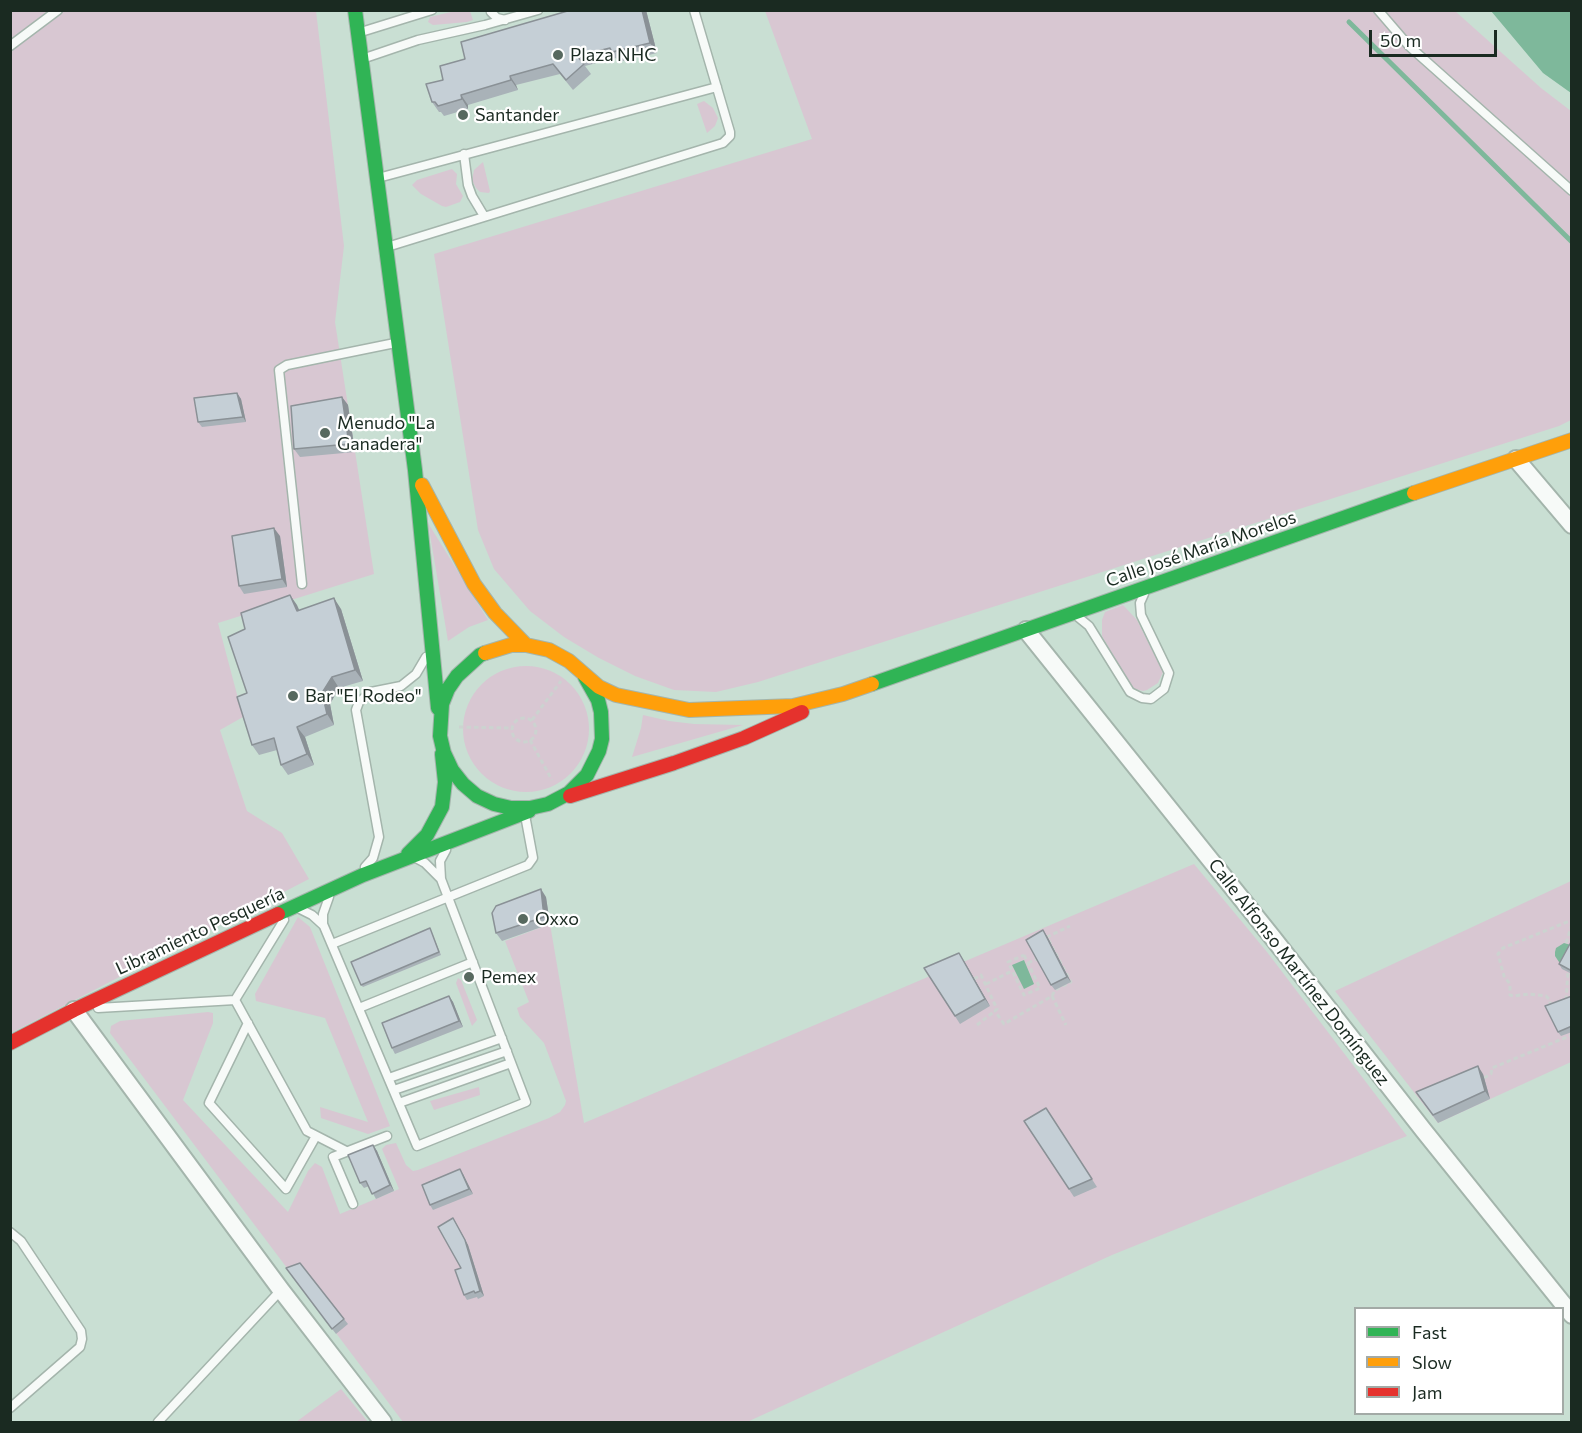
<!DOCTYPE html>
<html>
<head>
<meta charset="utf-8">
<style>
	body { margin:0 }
	#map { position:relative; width:1582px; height:1433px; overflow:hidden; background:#c9dfd3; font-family:Commissioner,sans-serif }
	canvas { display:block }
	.frame { position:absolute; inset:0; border:12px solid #1a2a21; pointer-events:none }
	.legend { position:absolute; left:1354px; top:1307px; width:210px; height:108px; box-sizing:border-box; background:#fff; border:2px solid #a3aaa6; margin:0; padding:8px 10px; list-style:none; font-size:18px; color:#1a2a21 }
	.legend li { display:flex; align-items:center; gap:12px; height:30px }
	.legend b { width:30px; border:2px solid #a3aaa6 }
	.scale { position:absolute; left:1369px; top:30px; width:128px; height:27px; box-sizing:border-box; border:3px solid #1a2a21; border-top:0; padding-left:8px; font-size:18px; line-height:21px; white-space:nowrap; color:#1a2a21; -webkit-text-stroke:4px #fff; paint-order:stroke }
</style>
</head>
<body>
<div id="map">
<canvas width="1582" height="1433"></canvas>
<div class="frame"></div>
<ul class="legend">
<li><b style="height:8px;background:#30b455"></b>Fast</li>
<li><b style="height:8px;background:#ff9f0a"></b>Slow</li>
<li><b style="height:8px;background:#e5322d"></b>Jam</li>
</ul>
<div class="scale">50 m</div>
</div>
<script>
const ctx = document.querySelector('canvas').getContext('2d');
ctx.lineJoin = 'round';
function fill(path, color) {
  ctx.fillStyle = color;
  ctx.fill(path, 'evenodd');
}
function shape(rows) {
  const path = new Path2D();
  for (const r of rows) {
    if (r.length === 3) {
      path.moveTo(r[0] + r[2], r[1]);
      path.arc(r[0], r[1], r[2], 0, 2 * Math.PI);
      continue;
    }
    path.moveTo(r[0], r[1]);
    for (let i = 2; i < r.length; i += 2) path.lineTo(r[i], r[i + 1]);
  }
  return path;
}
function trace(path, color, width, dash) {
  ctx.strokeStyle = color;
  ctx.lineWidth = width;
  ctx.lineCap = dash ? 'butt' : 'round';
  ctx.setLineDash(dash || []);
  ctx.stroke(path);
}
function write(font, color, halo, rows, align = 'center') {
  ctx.font = font + ' Commissioner,sans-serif';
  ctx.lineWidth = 4.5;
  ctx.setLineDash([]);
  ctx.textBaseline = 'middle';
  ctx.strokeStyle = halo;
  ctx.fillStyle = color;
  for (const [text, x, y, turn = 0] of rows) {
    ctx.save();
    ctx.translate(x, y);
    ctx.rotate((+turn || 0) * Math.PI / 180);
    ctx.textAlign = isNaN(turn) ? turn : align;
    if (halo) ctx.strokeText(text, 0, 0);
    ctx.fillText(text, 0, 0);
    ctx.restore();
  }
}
const green = shape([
	[11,11,316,11,344,246,335,322,374,574,218,623,243,717,220,730,247,811,282,833,309,879,11,1033],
	[455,11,470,11,473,20,467,22,433,25,428,22,430,17],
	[765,11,1455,11,1541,88,1571,111,1571,420,1559,426,758,682,716,692,674,690,635,676,599,658,564,637,530,611,494,569,478,530,434,254,812,139],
	[704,101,713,108,718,118,715,126,707,133,697,104],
	[483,162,490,191,489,193,480,192,476,188,472,180,474,170],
	[452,169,457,174,456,184,463,196,460,202,446,207,442,206,421,194,412,185,417,180],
	[428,523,488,620,469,627,448,641],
	[1123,605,1137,620,1163,672,1158,683,1147,690,1143,691,1132,688,1102,636,1102,620,1105,612],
	[526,729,63],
	[643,715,669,721,694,724,743,725,632,757,641,728],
	[1194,864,1267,952,1407,1136,1112,1255,747,1422,403,1422,110,1033,111,1026,120,1021,208,1012,213,1013,213,1023,183,1100,288,1212,308,1171,315,1163,322,1167,340,1214,399,1189,382,1149,386,1145,396,1143,406,1165,413,1171,418,1170,549,1118,560,1112,565,1105,566,1101,544,1043,520,1017,517,1008,529,1002,505,941,550,924,584,1123],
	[1571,881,1571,1062,1438,1123,1335,991],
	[298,917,310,927,390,1126,368,1134,321,1118,320,1107,368,1122,325,1018,256,1001,255,994],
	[458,978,461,980,477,1020,472,1026,456,983],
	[479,1087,480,1095,434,1110,430,1101],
	[341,1389,368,1422,296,1422]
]);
const water = shape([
	[1491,11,1571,11,1571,93,1543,73],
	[1564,943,1571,945,1561,965,1555,956,1555,952,1556,948],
	[1024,960,1034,984,1024,989,1012,965]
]);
const stream = shape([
	[1349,22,1572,242]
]);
const path = shape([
	[524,730,12],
	[532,720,561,681],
	[459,727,511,728],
	[530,740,552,780],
	[1566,943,1572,924],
	[1024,955,1040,988,1024,995,1008,962,1024,955],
	[1028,963,1037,959],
	[974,979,981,975,997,1009,995,1011,1004,1024,1052,996,1055,990,1071,982,1047,937,1070,926],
	[986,984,1012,971],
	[1052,996,1066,1025],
	[1566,1000,1568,972],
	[1551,1006,1549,999,1546,996,1529,994,1513,996,1510,995,1510,984,1504,976,1498,954,1503,948,1572,920],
	[977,1025,995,1011],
	[1484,1078,1491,1074,1492,1068,1572,1035]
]);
const lane = shape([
	[1378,10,1409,46,1572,191],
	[491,12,497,18,505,20],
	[361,32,432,10],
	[10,46,58,10],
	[362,59,418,40,485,25,538,10],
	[464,154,468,185,472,196,484,216],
	[378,178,717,87],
	[387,247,723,143,730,136,730,132,694,10],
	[302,584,279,370,287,365,395,343],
	[1078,617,1089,626,1130,692,1142,698,1151,699,1164,689,1169,673,1141,615,1140,603,1144,594],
	[416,858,425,863,440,878],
	[365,867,373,858,379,837,356,710,359,702,371,692,401,686,416,674,426,657],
	[329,897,323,914,323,924,417,1146,526,1102,441,879,440,861,446,850],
	[300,909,312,915,323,925],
	[332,944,528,865,533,858,525,815],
	[235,1000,307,1131,346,1151],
	[235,1000,284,920],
	[98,1008,235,1000],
	[359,1008,473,962],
	[248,1023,209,1103,286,1189,316,1136],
	[389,1078,502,1038],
	[394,1090,507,1051],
	[399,1103,511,1063],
	[353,1204,333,1157,387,1136],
	[10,1232,21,1241,81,1331,82,1339,80,1347,10,1408],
	[158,1422,281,1290]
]);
const street = shape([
	[1516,459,1572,525],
	[1026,630,1273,938,1424,1131,1572,1315],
	[74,1010,281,1290,383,1422]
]);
const fast = shape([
	[355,10,415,470,438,708],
	[485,653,480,655,457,676,448,689,442,704,440,736,444,753,452,770,463,784,477,796,494,804,511,808,530,808,548,804,569,793,587,775,599,751,602,739,601,712,598,700,585,677],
	[872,684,1414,493],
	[408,854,427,835,442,807,445,782,442,754],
	[278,914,363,875,529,811]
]);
const slow = shape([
	[422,485,474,584,495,613,526,645],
	[1414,493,1572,440],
	[485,653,511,645,526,645,549,650,569,661,599,687,616,695,689,710,793,706,843,694,872,684]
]);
const jam = shape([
	[570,796,674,763,744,738,802,712],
	[10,1043,74,1010,278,914]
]);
const wall = shape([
	[646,10,657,53,619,62,616,58,585,66,591,74,573,90,560,74,516,85,518,90,468,105,468,109,444,116,441,112,439,112,432,102,443,80],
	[237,393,241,399,246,422,202,427,198,422],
	[342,397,348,405,355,452,300,457,294,449],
	[280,536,287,587,244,594,239,586],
	[290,595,299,610,341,609,363,681,339,688,330,704,334,725,305,737,314,765,288,775,281,765,277,750,259,755,252,745,247,693],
	[546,897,550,924,502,941,496,933],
	[430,928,441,955,363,987,361,985],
	[1047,936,1071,982,1055,990,1051,985],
	[1572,942,1572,974,1562,969,1559,964],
	[964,961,990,1006,960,1024,924,968],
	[449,996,453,1002,463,1027,395,1054,392,1048],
	[1572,996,1572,1032,1561,1036,1558,1032],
	[1483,1074,1490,1099,1438,1123,1416,1092],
	[1046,1108,1097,1187,1074,1197,1024,1121],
	[373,1145,377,1151,394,1191,376,1199,369,1186,364,1188,360,1183],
	[463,1174,473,1194,433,1210,430,1205],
	[453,1218,468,1245,484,1296,478,1299,477,1297,467,1300,464,1295],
	[286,1268,344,1319,348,1324,336,1334]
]);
const shadedWall = shape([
	[642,10,646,10,657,53,650,43],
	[510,76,516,85,518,90,511,80],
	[461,95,468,105,468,109,462,99],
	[237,393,241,399,246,422,243,417],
	[342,397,348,405,355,452,349,444],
	[274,528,280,536,287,587,282,579],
	[290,595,297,605,304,621,297,611],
	[334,598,341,609,363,681,355,670],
	[332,677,339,688,330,704,334,725,327,714,322,693],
	[297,727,305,737,314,765,307,754],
	[541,889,546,897,550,924,544,917],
	[1043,930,1047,936,1071,982,1067,977],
	[959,953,964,961,990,1006,985,999],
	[449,996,453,1002,463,1027,459,1021],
	[1478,1066,1483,1074,1490,1099,1485,1091],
	[373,1145,377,1151,394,1191,390,1185],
	[460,1169,463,1174,473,1194,469,1189],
	[453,1218,468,1245,484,1296,480,1291]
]);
const building = shape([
	[571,10,642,10,650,43,612,52,610,48,577,56,584,64,566,80,553,64,510,76,511,80,461,95,462,99,438,106,435,102,432,102,426,84,443,80,440,66,465,59,461,42,571,10],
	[237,393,243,417,198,422,194,398,237,393],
	[342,397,349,444,294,449,291,406,342,397],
	[274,528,282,579,239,586,232,536,274,528],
	[290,595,297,611,334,598,355,670,332,677,322,693,327,714,297,727,307,754,281,765,274,738,252,745,237,697,247,693,228,637,245,629,241,613,290,595],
	[541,889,544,917,496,933,492,913,496,906,541,889],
	[430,928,439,952,361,985,351,962,430,928],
	[1043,930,1067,977,1051,985,1026,940,1043,930],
	[1571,942,1572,942,1572,971,1559,964,1571,942],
	[959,953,985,999,955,1016,924,968,959,953],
	[449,996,459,1021,392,1048,382,1023,449,996],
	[1572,996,1572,1026,1558,1032,1545,1006,1572,996],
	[1478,1066,1485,1091,1433,1115,1416,1092,1478,1066],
	[1046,1108,1092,1179,1069,1189,1024,1121,1046,1108],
	[373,1145,390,1185,372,1194,366,1181,360,1183,348,1155,373,1145],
	[460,1169,469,1189,430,1205,422,1185,460,1169],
	[453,1218,465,1240,480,1291,475,1293,474,1291,464,1295,455,1270,461,1268,438,1227,453,1218],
	[300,1263,344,1319,332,1329,286,1268,300,1263]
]);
const markers = [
	[558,55,6,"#57695f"],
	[463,115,6,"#57695f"],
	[325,433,6,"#57695f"],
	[293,696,6,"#57695f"],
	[523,919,6,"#57695f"],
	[469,977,6,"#57695f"]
];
const poiNames = [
	["Plaza NHC",570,55],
	["Santander",475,115],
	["Menudo \"La",337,423],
	["Ganadera\"",337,444],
	["Bar \"El Rodeo\"",305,696],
	["Oxxo",535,919],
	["Pemex",481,977]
];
const streetNames = [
	["Calle José María Morelos",1201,549,-19],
	["Libramiento Pesquería",200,931,-25],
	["Calle Alfonso Martínez Domínguez",1299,972,52]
];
fill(green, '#d8c7d2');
fill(water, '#7eb89b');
trace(stream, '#7eb89b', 5);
trace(lane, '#a4b5ac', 11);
trace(street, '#a4b5ac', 20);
trace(fast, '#a4b5ac', 16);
trace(slow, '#a4b5ac', 16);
trace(jam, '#a4b5ac', 16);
trace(path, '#ccd3d0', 3, [4.5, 3]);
trace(lane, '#f7faf8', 8);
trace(street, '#f7faf8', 16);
trace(fast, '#30b455', 14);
trace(slow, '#ff9f0a', 14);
trace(jam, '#e5322d', 14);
fill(wall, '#a9b2b8');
fill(shadedWall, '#8a9196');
fill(building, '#c5cfd6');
trace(building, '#8a9196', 1.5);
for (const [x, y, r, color] of markers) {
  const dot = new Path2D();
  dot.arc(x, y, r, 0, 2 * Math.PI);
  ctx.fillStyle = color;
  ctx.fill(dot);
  trace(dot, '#fff', 2);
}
write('18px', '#1a2a21', '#fff', poiNames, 'left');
write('18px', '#1a2a21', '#fff', streetNames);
</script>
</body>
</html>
